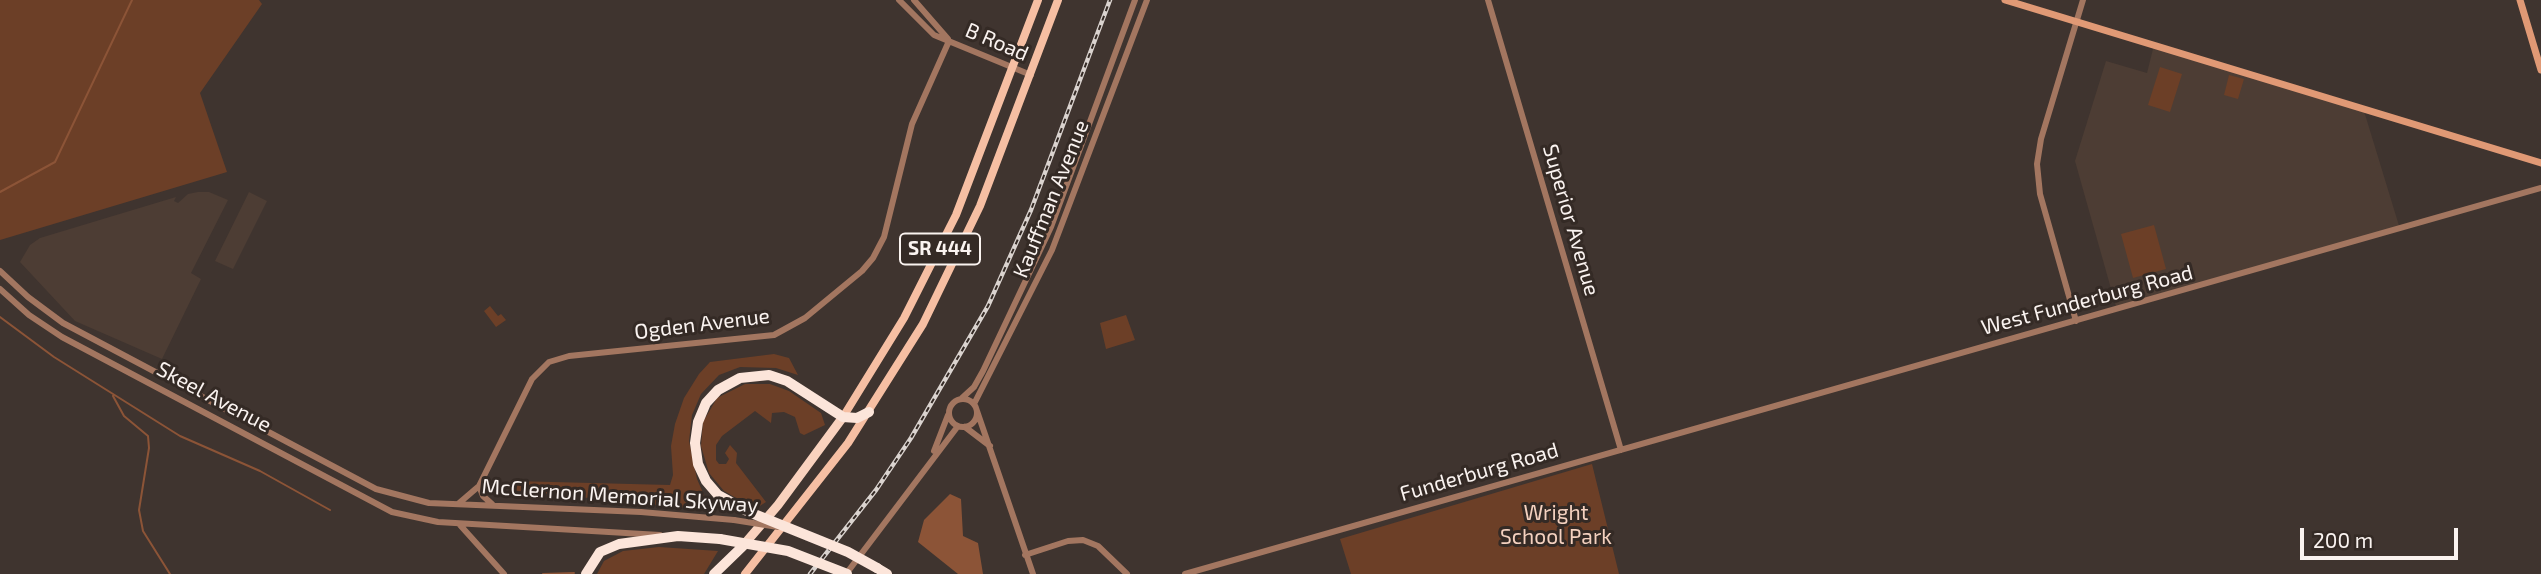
<!DOCTYPE html>
<html>
<head>
<meta charset="utf-8">
<style>
	body { margin:0 }
	#map { position:relative; width:2541px; height:574px; overflow:hidden; background:#3f342f; font-family:"Exo 2",sans-serif }
	canvas { display:block }
	.scale { position:absolute; left:2300px; top:528px; width:158px; height:32px; box-sizing:border-box; border:4px solid #faf3f0; border-top:0; padding-left:9px; font-size:21px; line-height:24px; white-space:nowrap; color:#faf3f0; -webkit-text-stroke:5px #342a25; paint-order:stroke }
</style>
</head>
<body>
<div id="map">
<canvas width="2541" height="574"></canvas>
<div class="scale">200 m</div>
</div>
<script>
const ctx = document.querySelector('canvas').getContext('2d');
ctx.lineJoin = 'round';
function fill(path, color) {
  ctx.fillStyle = color;
  ctx.fill(path, 'evenodd');
}
function shape(rows) {
  const path = new Path2D();
  for (const r of rows) {
    if (r.length === 3) {
      path.moveTo(r[0] + r[2], r[1]);
      path.arc(r[0], r[1], r[2], 0, 2 * Math.PI);
      continue;
    }
    path.moveTo(r[0], r[1]);
    for (let i = 2; i < r.length; i += 2) path.lineTo(r[i], r[i + 1]);
  }
  return path;
}
function trace(path, color, width, dash) {
  ctx.strokeStyle = color;
  ctx.lineWidth = width;
  ctx.lineCap = dash ? 'butt' : 'round';
  ctx.setLineDash(dash || []);
  ctx.stroke(path);
}
function write(font, color, halo, rows, align = 'center') {
  ctx.font = font + ' "Exo 2",sans-serif';
  ctx.lineWidth = 6;
  ctx.setLineDash([]);
  ctx.textBaseline = 'middle';
  ctx.strokeStyle = halo;
  ctx.fillStyle = color;
  for (const [text, x, y, turn = 0] of rows) {
    ctx.save();
    ctx.translate(x, y);
    ctx.rotate((+turn || 0) * Math.PI / 180);
    ctx.textAlign = isNaN(turn) ? turn : align;
    if (halo) ctx.strokeText(text, 0, 0);
    ctx.fillText(text, 0, 0);
    ctx.restore();
  }
}
const built = shape([
	[2154,45,2364,111,2400,229,2117,310,2075,161,2106,61,2147,73],
	[198,192,209,192,228,200,191,273,201,279,162,359,75,321,20,262,30,245,40,238,176,197,174,201,178,203,188,194],
	[249,192,267,201,233,269,215,261]
]);
const green = shape([
	[0,0,259,0,262,4,200,93,227,172,0,240],
	[2160,67,2182,74,2170,112,2148,105],
	[2229,75,2244,79,2238,99,2224,95],
	[2154,225,2166,269,2133,278,2121,234],
	[490,306,498,316,501,314,506,320,496,327,484,311],
	[1126,315,1135,340,1106,349,1100,323],
	[774,354,789,358,798,375,776,368,740,367,719,375,701,394,692,415,689,441,697,479,707,502,687,508,510,490,513,481,670,485,673,475,671,446,675,424,684,398,699,374,710,362],
	[745,384,770,384,789,391,821,413,825,425,804,435,800,433,795,417,784,412,772,413,771,423,755,411,722,436,716,445,716,460,719,464,726,464,729,459,725,453,730,445,737,453,736,463,766,502,755,509,724,491,709,473,701,446,703,422,717,398],
	[1592,464,1619,574,1351,574,1340,539],
	[659,547,718,551,704,574,597,574,604,561,623,551]
]);
const water = shape([
	[950,494,961,499,963,536,978,543,983,574,958,574,918,542,924,520]
]);
const stream = shape([
	[0,192,55,162,132,0],
	[0,317,54,357,180,436,260,471,330,510],
	[113,396,124,416,148,436,149,448,139,510,143,531,170,574],
	[543,574,574,573]
]);
const tertiary = shape([
	[899,0,934,35,1031,75],
	[914,0,948,39],
	[1488,0,1621,450],
	[0,271,28,297,63,323,376,489,429,503,641,512,734,520],
	[0,289,29,315,62,337,392,512,438,522,660,535],
	[2076,321,2040,194,2037,164,2041,139,2083,0],
	[962,398,974,387,983,371,1051,227,1135,0],
	[963,413,14],
	[974,404,1052,250,1147,0],
	[977,411,1033,574],
	[965,427,990,446],
	[934,451,948,415],
	[479,486,483,496,492,504],
	[458,504,479,486,532,379,549,362,569,356,774,335,805,318,862,271,873,258,884,237,912,124,949,41],
	[460,525,504,574],
	[1025,555,1068,541,1083,540,1098,546,1127,574],
	[846,574,958,426],
	[1185,574,2541,188]
]);
const secondary = shape([
	[2005,0,2541,163],
	[2520,0,2541,70]
]);
const primary = shape([
	[843,417,904,318,956,215,1038,0],
	[745,574,848,443,923,324,980,206,1058,0]
]);
const trunk = shape([
	[741,548,778,505,843,417]
]);
const motorway = shape([
	[749,512,718,495,706,481,698,464,695,443,698,422,706,403,718,390,740,378,769,375,787,381,843,417,857,418,869,412],
	[877,568,887,574],
	[586,574,600,552,619,544,678,536,720,539],
	[714,574,743,546]
]);
const rail = shape([
	[810,574,876,490,911,438,988,306,1031,210,1110,0]
]);
const tertiaryBridge = shape([
	[734,520,778,527]
]);
const motorwayBridge = shape([
	[749,512,848,552,877,568],
	[720,539,788,551,847,574]
]);
const shields = [
	[940,249,80]
];
const shieldNames = [
	["SR 444",940,249]
];
const streetNames = [
	["B Road",997,42,23],
	["Kauffman Avenue",1051,199,-68],
	["Superior Avenue",1571,220,74],
	["West Funderburg Road",2087,300,-15],
	["Ogden Avenue",702,324,-7],
	["Skeel Avenue",214,397,28],
	["Funderburg Road",1479,472,-16],
	["McClernon Memorial Skyway",620,496,4]
];
const parkNames = [
	["Wright",1556,513],
	["School Park",1556,537]
];
fill(built, '#4d3d34');
fill(green, '#6c3f27');
fill(water, '#8c5437');
trace(stream, '#8c5437', 2);
trace(tertiary, '#a37660', 6);
trace(secondary, '#e09975', 7);
trace(primary, '#f6bfa3', 8);
trace(trunk, '#f9d2be', 9);
trace(motorway, '#fce5da', 10);
trace(rail, '#dad3cf', 4.5);
trace(rail, '#342a25', 2, [5]);
trace(tertiaryBridge, '#a37660', 6);
trace(motorwayBridge, '#fce5da', 10);
for (const [x, y, w] of shields) {
  const box = new Path2D();
  box.roundRect(x - w / 2, y - 15.5, w, 31, 5);
  ctx.fillStyle = '#342a25';
  ctx.fill(box);
  trace(box, '#faf3f0', 2);
}
write('bold 19px', '#faf3f0', null, shieldNames);
write('21px', '#faf3f0', '#342a25', streetNames);
write('21px', '#f4d1bf', '#342a25', parkNames);
</script>
</body>
</html>
